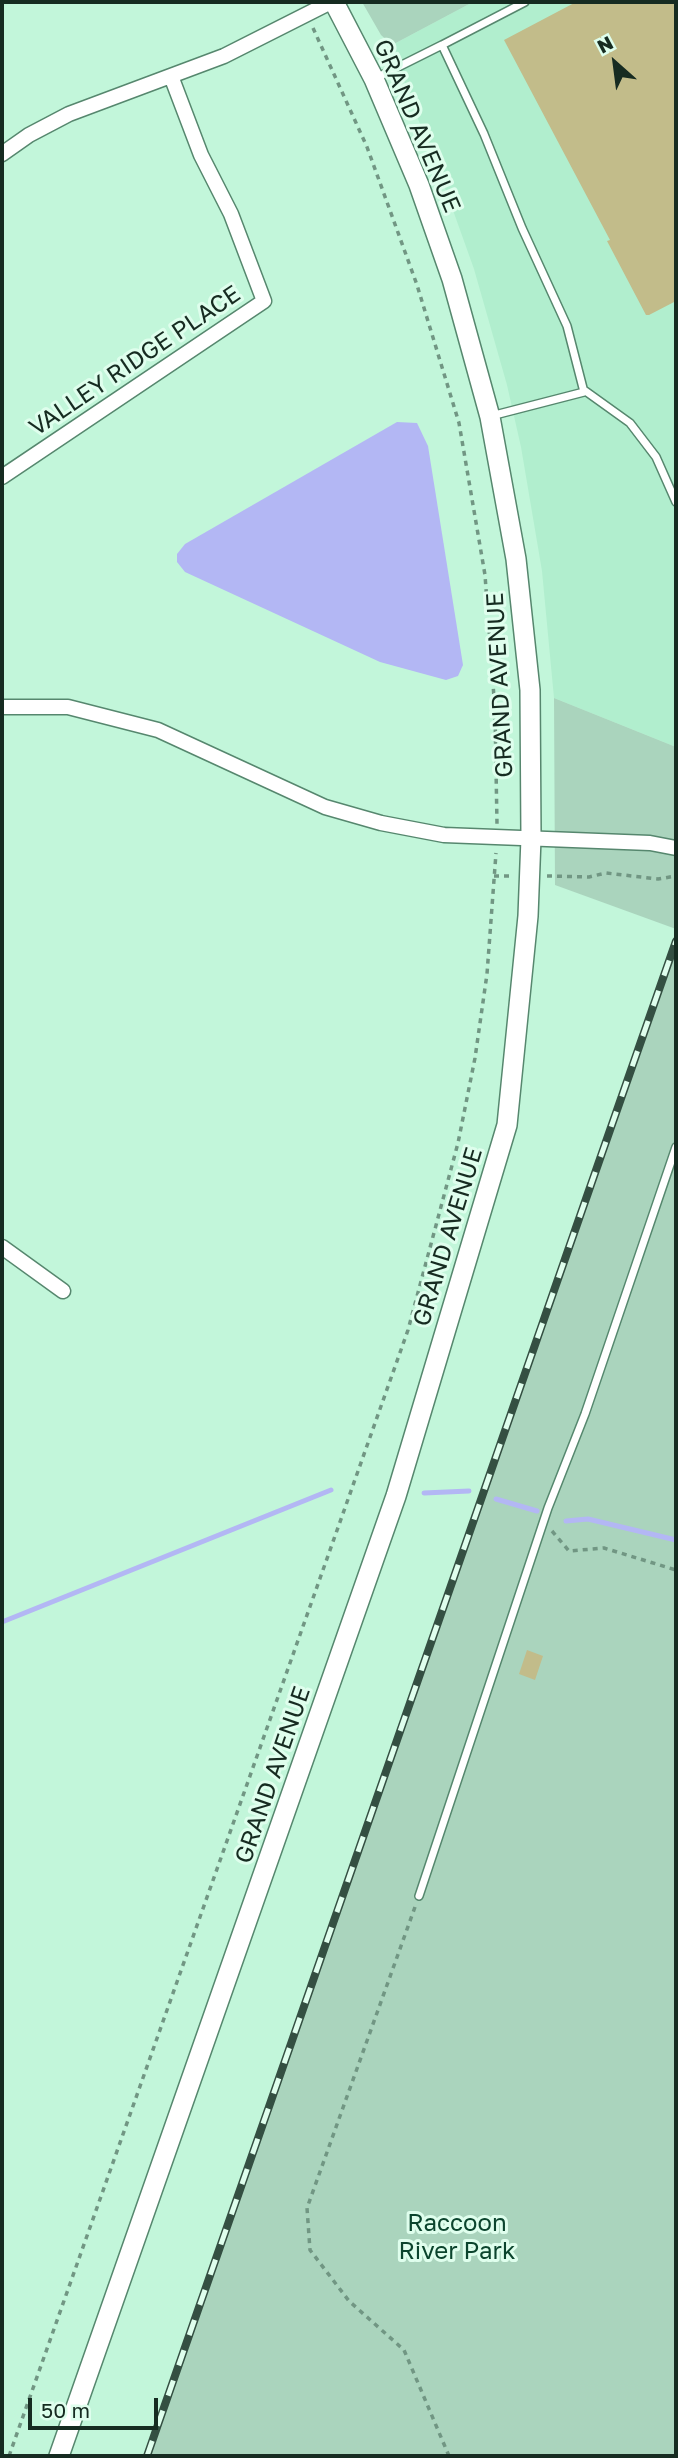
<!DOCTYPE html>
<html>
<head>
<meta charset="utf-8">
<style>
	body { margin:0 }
	#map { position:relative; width:678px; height:2458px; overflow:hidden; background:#c2f6da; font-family:"Golos Text",sans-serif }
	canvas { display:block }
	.frame { position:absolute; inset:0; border:4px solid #162b21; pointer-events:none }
	.north { position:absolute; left:580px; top:28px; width:70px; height:70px; -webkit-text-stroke:5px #dffeed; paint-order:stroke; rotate:332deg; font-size:19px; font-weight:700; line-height:28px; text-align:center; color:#162b21 }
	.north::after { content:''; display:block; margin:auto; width:24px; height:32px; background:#162b21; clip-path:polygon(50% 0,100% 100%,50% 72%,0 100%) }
	.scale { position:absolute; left:28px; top:2398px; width:130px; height:32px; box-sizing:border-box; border:4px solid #162b21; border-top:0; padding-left:9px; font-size:21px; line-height:24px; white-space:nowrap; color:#162b21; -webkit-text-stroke:5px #dffeed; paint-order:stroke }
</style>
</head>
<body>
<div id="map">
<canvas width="678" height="2458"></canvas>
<div class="frame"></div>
<div class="north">N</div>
<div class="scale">50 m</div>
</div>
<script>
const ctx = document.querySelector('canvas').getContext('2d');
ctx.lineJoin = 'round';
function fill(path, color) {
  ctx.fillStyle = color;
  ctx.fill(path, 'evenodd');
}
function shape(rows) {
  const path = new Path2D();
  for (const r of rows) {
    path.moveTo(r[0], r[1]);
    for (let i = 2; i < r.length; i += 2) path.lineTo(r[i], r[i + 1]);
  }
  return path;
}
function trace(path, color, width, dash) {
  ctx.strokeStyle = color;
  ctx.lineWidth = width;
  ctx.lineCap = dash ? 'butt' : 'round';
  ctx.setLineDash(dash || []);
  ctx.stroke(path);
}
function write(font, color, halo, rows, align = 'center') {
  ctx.font = font + ' "Golos Text",sans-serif';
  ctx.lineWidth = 6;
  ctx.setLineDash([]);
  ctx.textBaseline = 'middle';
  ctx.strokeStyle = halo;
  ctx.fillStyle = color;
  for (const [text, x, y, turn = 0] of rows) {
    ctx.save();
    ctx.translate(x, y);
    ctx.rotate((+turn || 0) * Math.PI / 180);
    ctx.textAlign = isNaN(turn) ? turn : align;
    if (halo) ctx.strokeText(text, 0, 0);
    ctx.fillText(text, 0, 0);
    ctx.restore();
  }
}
const built = shape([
	[473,2,676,2,676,747,554,698,542,571,521,447,507,385,474,269,435,160,413,107,392,45]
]);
const green = shape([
	[362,2,473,2,392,45,381,35],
	[554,698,676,747,676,929,555,885],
	[676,941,676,2456,147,2456]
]);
const water = shape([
	[397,422,417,423,428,446,463,665,458,676,446,680,380,662,185,572,177,562,177,554,185,544]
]);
const stream = shape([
	[424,1493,469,1491],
	[496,1499,537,1511],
	[566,1521,588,1519,676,1540],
	[2,1622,331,1490]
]);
const building = shape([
	[576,2,676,2,676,301,649,315,646,315,607,241,610,240,504,40],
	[527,1650,543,1656,535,1680,519,1674]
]);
const path = shape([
	[313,28,367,147,417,285,459,423,485,575,495,711,497,824],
	[494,876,511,876],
	[547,876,589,877,606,873,658,879,676,876],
	[552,1531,569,1551,604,1548,676,1570],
	[415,1907,307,2208,310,2250,349,2301,404,2350,449,2456],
	[9,2456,408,1330,458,1143,475,1058,487,974,496,853]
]);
const lane = shape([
	[442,45,525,2],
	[376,78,442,45,484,134,522,228,567,326,584,392,491,416],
	[584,390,630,423,656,457,676,502],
	[419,1896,548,1508,585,1414,676,1147]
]);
const street = shape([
	[2,154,29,135,69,114,224,56,331,2],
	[2,477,264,301,231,214,201,155,171,76],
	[2,707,68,707,158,730,325,807,381,823,444,835,650,843,676,848],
	[2,1247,63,1291]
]);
const secondary = shape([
	[59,2456,396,1496,507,1125,528,916,531,838,530,690,516,559,490,417,452,279,419,185,374,79,334,2]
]);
const rail = shape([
	[147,2456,676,941]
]);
const streetNames = [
	["GRAND AVENUE",417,126,67],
	["VALLEY RIDGE PLACE",135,361,-34],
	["GRAND AVENUE",500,685,-93],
	["GRAND AVENUE",448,1237,-73],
	["GRAND AVENUE",273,1775,-71]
];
const parkNames = [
	["Raccoon",457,2223],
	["River Park",457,2251]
];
fill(built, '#b1eece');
fill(green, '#aad4bd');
fill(water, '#b3b7f4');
trace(stream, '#b3b7f4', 5);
fill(building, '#c2bc8a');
trace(lane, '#56876e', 10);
trace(street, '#56876e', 17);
trace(secondary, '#56876e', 22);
trace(path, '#719683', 3.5, [5, 5]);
trace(lane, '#fff', 7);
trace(street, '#fff', 14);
trace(secondary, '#fff', 19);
trace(rail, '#344f42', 8);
trace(rail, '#dffeed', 5, [16]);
write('24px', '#162b21', '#dffeed', streetNames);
write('24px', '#0b442d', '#dffeed', parkNames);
</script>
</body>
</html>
